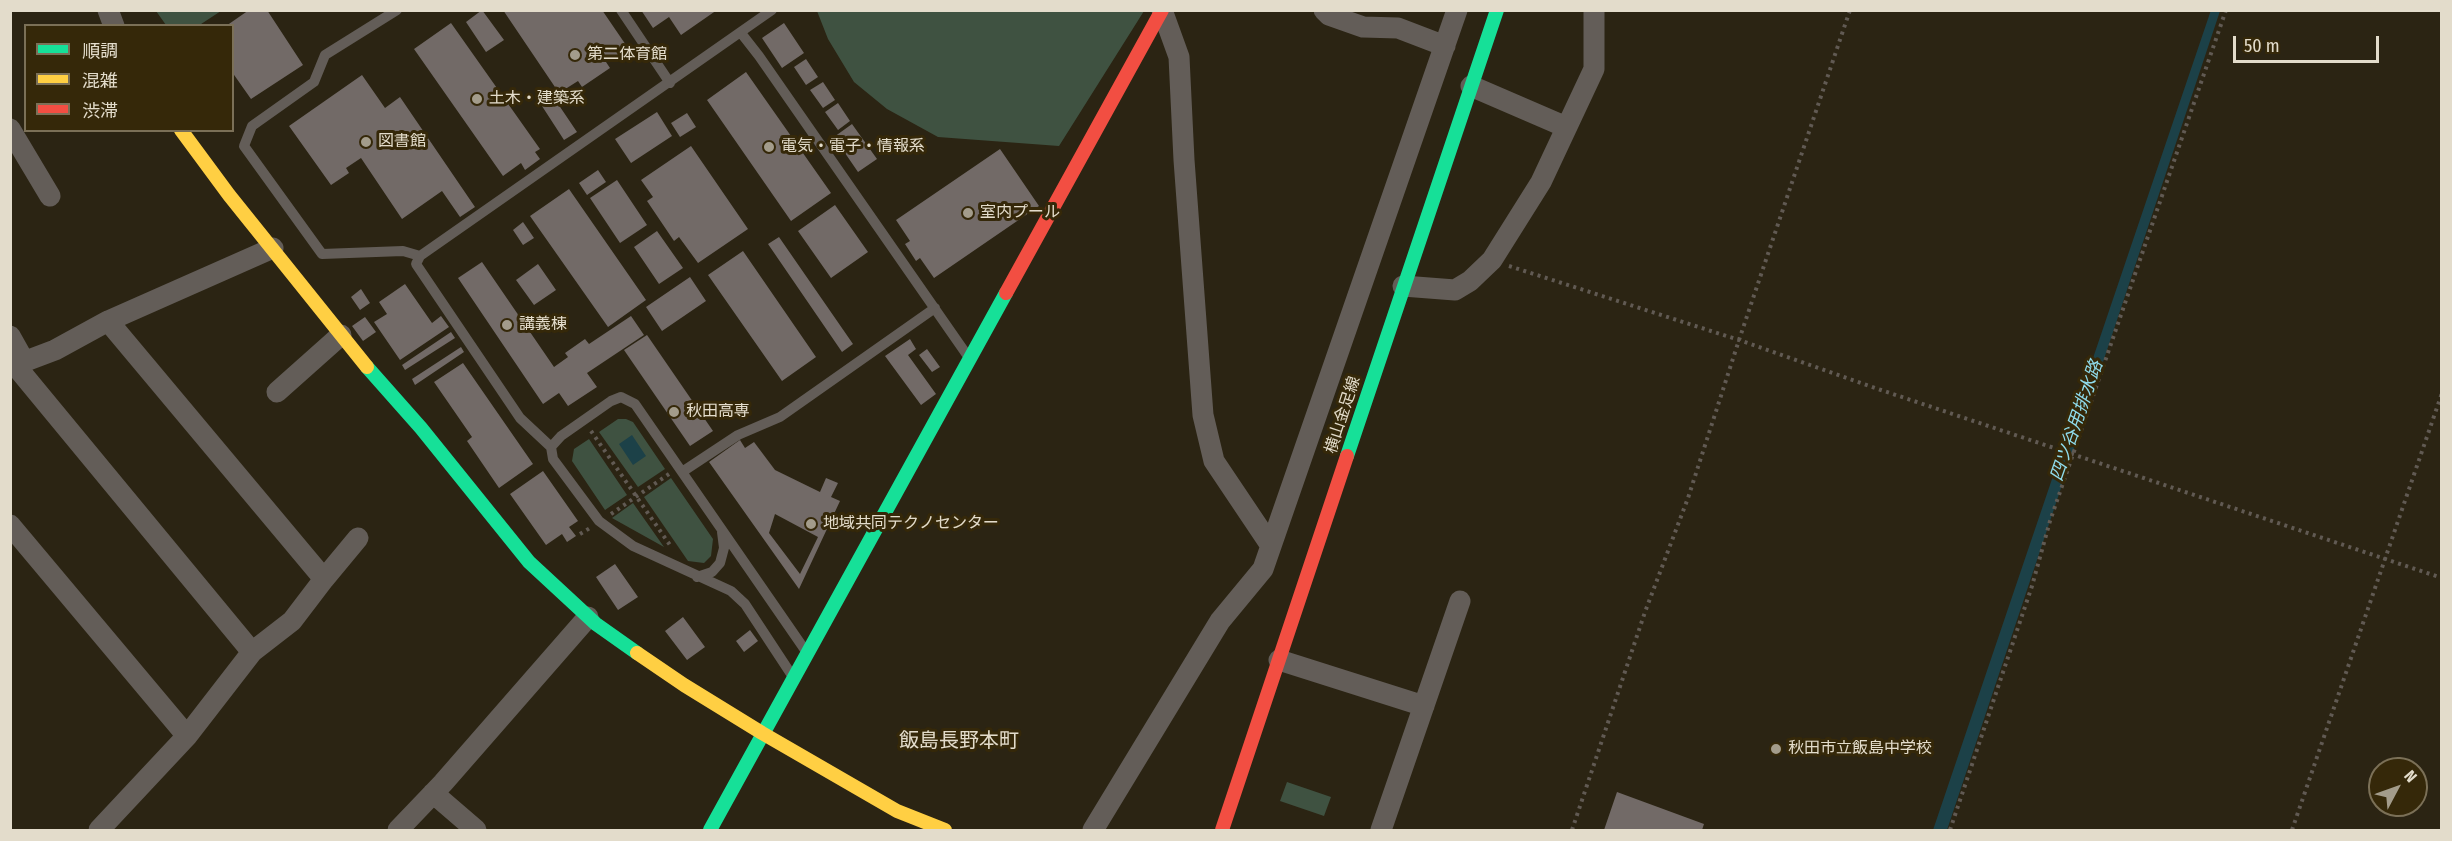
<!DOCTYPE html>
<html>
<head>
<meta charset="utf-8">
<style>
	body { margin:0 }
	#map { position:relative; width:2452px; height:841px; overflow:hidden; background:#2b2413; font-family:"Fira Sans Condensed","Noto Sans JP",sans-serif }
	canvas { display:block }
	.frame { position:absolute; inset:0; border:12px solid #e3dccb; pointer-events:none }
	.legend { position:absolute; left:24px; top:24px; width:210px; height:108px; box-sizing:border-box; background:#352809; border:2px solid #7b7057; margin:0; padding:8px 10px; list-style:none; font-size:18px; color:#e3dccb }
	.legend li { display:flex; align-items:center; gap:12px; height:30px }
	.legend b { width:30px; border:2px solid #7b7057 }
	.north { position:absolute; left:2368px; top:757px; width:60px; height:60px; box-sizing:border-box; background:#352809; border:2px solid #7b7057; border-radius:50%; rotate:49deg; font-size:16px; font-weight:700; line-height:24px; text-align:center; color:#e3dccb }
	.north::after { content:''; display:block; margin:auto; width:21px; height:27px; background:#a39c8b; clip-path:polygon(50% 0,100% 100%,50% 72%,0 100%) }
	.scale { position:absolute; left:2233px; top:36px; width:146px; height:27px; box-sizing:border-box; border:3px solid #e3dccb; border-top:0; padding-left:8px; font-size:18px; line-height:21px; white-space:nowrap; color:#e3dccb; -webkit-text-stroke:4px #352809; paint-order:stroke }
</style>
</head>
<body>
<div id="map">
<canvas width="2452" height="841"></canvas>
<div class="frame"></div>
<ul class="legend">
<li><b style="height:8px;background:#16e098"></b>順調</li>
<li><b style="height:8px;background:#ffcf43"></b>混雑</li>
<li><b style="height:8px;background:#f24e42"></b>渋滞</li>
</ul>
<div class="north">N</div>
<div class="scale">50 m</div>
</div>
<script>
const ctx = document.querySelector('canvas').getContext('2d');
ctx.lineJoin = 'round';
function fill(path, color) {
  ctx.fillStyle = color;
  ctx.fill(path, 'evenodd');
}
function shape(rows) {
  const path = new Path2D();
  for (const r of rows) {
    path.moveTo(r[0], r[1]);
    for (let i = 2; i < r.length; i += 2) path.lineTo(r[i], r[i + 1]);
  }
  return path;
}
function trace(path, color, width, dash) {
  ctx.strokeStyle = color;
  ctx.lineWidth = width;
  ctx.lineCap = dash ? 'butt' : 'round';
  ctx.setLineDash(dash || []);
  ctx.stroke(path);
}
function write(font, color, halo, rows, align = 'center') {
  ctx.font = font + ' "Fira Sans Condensed","Noto Sans JP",sans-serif';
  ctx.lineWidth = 6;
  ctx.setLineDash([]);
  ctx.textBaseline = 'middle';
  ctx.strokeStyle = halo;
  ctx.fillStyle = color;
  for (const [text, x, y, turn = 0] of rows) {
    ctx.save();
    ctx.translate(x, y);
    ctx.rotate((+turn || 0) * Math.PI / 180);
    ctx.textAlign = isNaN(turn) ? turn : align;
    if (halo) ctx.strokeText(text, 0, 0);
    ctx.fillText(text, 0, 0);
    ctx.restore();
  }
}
const green = shape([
	[156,11,221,11,198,26,166,25],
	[817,11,817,10,1144,11,1059,146,938,137,887,109,854,82,828,39],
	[618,419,626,419,633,422,665,469,638,487,599,432],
	[589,439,627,495,605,510,572,461,574,449],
	[671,478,713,539,711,556,704,563,688,561,644,497],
	[633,503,664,547,612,518],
	[1287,782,1331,797,1324,816,1280,801]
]);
const water = shape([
	[2211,10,2220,11,1947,830,1933,830],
	[632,435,646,456,633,465,619,444]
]);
const building = shape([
	[249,10,267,10,303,65,251,99,232,72,232,26,226,26],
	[482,10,504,40,486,52,466,22],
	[503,10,602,10,628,48,606,62,610,68,582,87,578,81,559,93],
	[641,10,717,10,681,35,669,17,653,28],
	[451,23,540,149,535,152,540,159,525,170,521,163,503,176,414,49],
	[784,23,804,53,782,68,762,38],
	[806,59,818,77,806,85,794,67],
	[746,72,831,193,791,221,707,100],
	[362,75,385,108,400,97,475,207,460,217,442,191,402,219,361,158,346,168,349,173,331,185,289,126],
	[823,82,835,100,823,108,810,90],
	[552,95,577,132,564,140,540,103],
	[838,103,850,121,838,130,825,112],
	[657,112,672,136,631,163,615,139],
	[687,113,696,127,680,137,671,123],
	[852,124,877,159,858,172,834,137],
	[691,146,748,229,698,263,679,237,674,241,647,201,653,197,641,180],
	[1000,149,1039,206,934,278,920,258,916,261,905,244,910,241,896,220],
	[598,170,606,182,587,195,579,183],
	[617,180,647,225,620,243,590,198],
	[569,189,646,300,608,327,530,216],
	[835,205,868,252,831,278,798,231],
	[523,222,534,238,523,245,513,230],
	[657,231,683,268,659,284,634,247],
	[779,237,853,344,842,352,768,244],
	[743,251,816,357,782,381,708,275],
	[482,262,554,367,568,357,565,353,585,339,589,344,631,316,644,335,587,373,597,387,568,406,559,393,543,404,458,278],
	[538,264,556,290,534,305,516,280],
	[690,277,706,301,662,331,646,307],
	[405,284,432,323,441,316,449,327,400,360,374,322,387,314,379,302],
	[361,289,370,303,360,310,351,297],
	[365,317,376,332,363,341,352,326],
	[451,332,455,338,405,370,402,365],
	[647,335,713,431,690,446,624,350],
	[910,339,916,349,908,355,936,394,921,405,885,356],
	[461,347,464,352,415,385,412,379],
	[927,349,940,367,932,372,919,355],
	[463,363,533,464,499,488,467,441,472,437,434,382],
	[740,440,745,448,754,442,775,470,820,492,826,478,838,483,831,497,840,501,799,589,709,462],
	[775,514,818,537,800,574,769,533],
	[543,471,578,521,569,527,576,536,567,542,562,534,546,545,510,494],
	[615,564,638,597,618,610,596,577],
	[683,617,705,647,687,660,665,631],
	[750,630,758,641,744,652,736,641],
	[1617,792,1704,824,1702,830,1604,830]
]);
const path = shape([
	[2441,10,2442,11],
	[1509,266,1739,340,1881,390,2442,578],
	[591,431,672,548],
	[611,514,669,474],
	[580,534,590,528],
	[1572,830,1645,612,1688,498,1739,340,1850,10],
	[1950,830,2032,586,2050,521,2226,10],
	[2292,830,2442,393]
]);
const lane = shape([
	[397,10,325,55,314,82,252,126,244,146,322,254,403,251,420,256],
	[621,10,670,83],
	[741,33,759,56,967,355],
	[551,447,520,418,416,264,420,256,772,10],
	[682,472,738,435,780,417,935,308],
	[697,577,712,572,720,563,724,548,722,532],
	[791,674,745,604,731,591,633,546,599,521,553,459,551,447,561,436,611,401,621,397,635,404,805,650]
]);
const street = shape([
	[108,10,114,26],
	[1162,10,1179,57,1184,160,1203,415,1214,461,1271,546],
	[1324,10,1329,15,1363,27,1398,28,1445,46],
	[1471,86,1566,127],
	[10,129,50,196],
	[1403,286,1455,290,1470,281,1492,260,1541,182,1594,69,1594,10],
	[10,336,24,361],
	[15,365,252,652],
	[10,367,55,350,108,321,273,248],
	[277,392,341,335],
	[10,525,187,736],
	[324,579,358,538],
	[1279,660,1424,706],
	[433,793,476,830],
	[99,830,187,736,252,652,292,621,324,579,108,321],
	[398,830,443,783,588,617],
	[1093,830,1220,621,1263,569,1457,10],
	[1381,830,1460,601]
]);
const fast = shape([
	[367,367,421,428,529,562,596,624,637,653],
	[1347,456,1497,10],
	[710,830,1006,293]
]);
const slow = shape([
	[181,130,229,195,367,367],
	[637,653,684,685,762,733,897,811,945,830]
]);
const jam = shape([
	[1006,293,1162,10],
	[1222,830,1347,456]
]);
const markers = [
	[575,55,6,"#a39c8b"],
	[477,99,6,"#a39c8b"],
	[366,142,6,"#a39c8b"],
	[769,147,6,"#a39c8b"],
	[968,213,6,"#a39c8b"],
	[507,325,6,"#a39c8b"],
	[674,412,6,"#a39c8b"],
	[811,524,6,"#a39c8b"],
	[1776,749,6,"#a39c8b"]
];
const poiNames = [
	["第二体育館",587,55],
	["土木・建築系",489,99],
	["図書館",378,142],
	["電気・電子・情報系",781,147],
	["室内プール",980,213],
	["講義棟",519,325],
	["秋田高専",686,412],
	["地域共同テクノセンター",823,524],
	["秋田市立飯島中学校",1788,749]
];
const streetNames = [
	["横山金足線",1343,415,-72]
];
const waterNames = [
	["四ツ谷用排水路",2077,421,-71]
];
const quarterNames = [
	["飯島長野本町",959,741]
];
fill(green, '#3f5241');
fill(water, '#1c4148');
fill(building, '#726a67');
trace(path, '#615a53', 4, [3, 4.5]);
trace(lane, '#635d58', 10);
trace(street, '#635d58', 21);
trace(fast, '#16e098', 14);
trace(slow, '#ffcf43', 14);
trace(jam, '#f24e42', 14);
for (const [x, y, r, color] of markers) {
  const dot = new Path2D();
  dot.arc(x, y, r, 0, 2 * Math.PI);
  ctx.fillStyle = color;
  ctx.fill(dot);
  trace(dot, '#352809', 2);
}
write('16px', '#e3dccb', '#352809', poiNames, 'left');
write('16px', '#e3dccb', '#352809', streetNames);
write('italic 18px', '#8fdbeb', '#352809', waterNames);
write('20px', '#e3dccb', '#352809', quarterNames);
</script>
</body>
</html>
